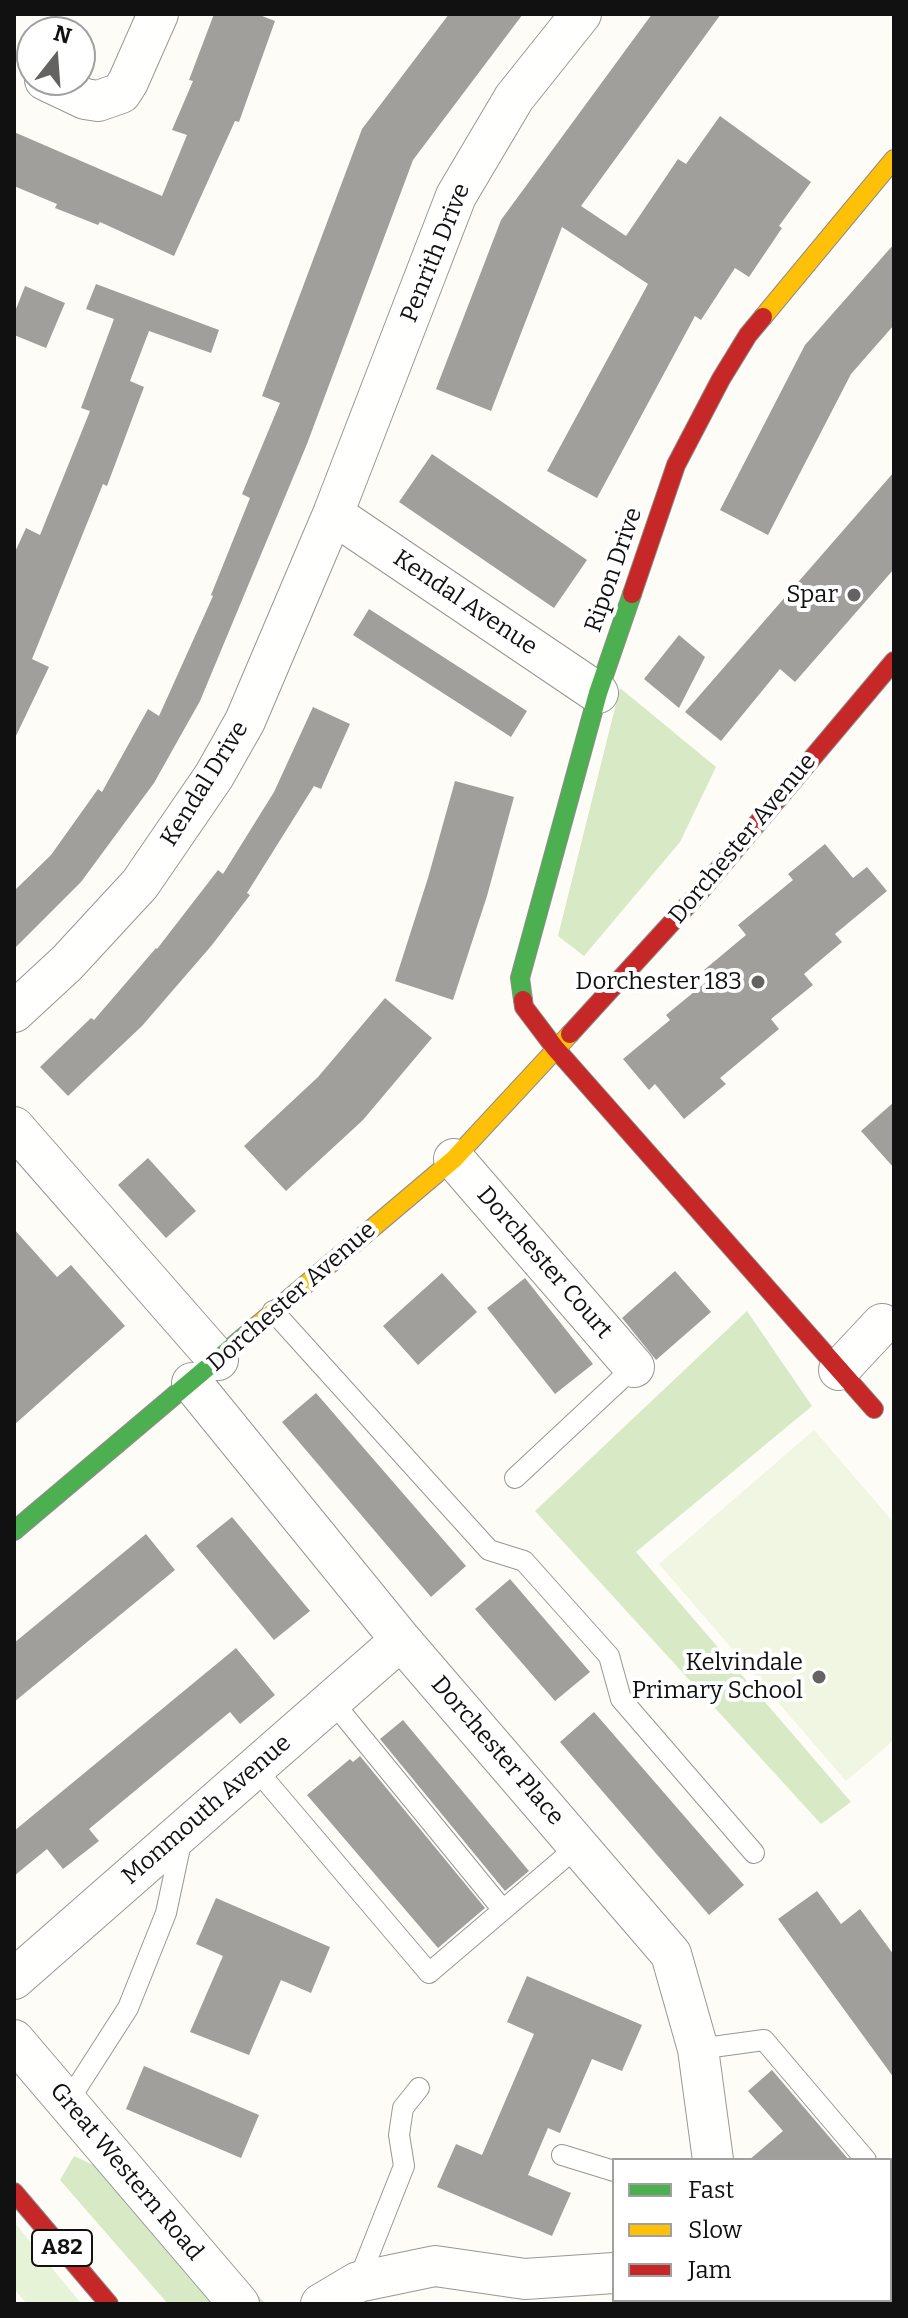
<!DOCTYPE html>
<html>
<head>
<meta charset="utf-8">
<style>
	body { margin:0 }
	#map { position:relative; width:908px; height:2318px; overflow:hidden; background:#fdfcf7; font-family:Bitter,serif }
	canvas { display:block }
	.frame { position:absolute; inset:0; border:16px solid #111; pointer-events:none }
	.legend { position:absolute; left:612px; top:2158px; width:280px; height:144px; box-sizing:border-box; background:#fff; border:2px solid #a0a0a0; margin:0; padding:10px 14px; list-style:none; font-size:24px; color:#111 }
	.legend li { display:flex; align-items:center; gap:16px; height:40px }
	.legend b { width:40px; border:2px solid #a0a0a0 }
	.north { position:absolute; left:16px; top:16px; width:80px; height:80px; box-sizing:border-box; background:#fff; border:2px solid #a0a0a0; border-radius:50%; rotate:17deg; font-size:22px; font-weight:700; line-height:32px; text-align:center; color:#111 }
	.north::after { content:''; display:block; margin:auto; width:28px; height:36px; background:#646362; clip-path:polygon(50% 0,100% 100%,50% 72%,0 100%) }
</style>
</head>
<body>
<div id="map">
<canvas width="908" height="2318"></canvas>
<div class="frame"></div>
<ul class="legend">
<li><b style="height:10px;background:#4caf50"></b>Fast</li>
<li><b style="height:10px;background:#ffc107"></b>Slow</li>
<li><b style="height:10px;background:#c62828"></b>Jam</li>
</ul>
<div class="north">N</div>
</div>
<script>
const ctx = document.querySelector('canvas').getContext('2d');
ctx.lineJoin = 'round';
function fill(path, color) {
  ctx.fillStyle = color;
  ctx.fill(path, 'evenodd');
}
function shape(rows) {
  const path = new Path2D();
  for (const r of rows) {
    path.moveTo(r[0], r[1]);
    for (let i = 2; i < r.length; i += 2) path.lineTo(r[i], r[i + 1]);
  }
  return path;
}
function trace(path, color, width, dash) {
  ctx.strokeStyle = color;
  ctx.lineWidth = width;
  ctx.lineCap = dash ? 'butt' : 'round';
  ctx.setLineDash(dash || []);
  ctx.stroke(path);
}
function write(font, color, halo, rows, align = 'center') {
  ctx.font = font + ' Bitter,serif';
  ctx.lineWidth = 8;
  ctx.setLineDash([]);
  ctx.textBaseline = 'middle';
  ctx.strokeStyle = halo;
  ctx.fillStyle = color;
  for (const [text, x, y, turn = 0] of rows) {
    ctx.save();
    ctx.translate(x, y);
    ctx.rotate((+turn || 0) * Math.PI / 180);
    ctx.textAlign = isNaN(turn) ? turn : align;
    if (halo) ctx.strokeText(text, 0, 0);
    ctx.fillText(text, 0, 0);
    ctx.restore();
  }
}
const green = shape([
	[14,2222,80,2302,79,2304,27,2304,14,2289]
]);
const forest = shape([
	[620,688,716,767,680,842,584,956,558,936],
	[747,1311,812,1406,636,1552,851,1802,821,1824,535,1511],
	[74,2156,164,2197,266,2304,168,2304,60,2180]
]);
const pitch = shape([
	[814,1430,894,1523,894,1740,846,1781,659,1564]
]);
const building = shape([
	[214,14,257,14,275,21,239,122,235,121,174,256,100,222,98,225,55,208,57,204,14,186,14,132,162,196,187,135,172,130,193,81,189,80],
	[449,14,523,14,413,160,307,444,200,701,154,783,81,882,14,949,14,891,51,855,98,789,102,792,148,709,159,716,213,596,211,595,250,498,242,494,280,403,262,396,362,129],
	[652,14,721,14,581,206,626,236,678,159,686,164,720,116,811,182,779,226,782,228,749,277,735,268,701,320,695,316,597,498,547,471,648,284,562,227,491,411,436,389,501,220],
	[894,244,894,325,851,374,768,535,720,510,805,345],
	[96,284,219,330,211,353,149,331,130,381,144,387,107,486,103,484,32,659,49,667,14,740,14,554,26,528,40,535,90,411,81,408,114,319,86,309],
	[25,286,65,303,46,348,14,335,14,314],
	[432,454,587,560,554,608,399,502],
	[894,472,894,569,795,682,780,669,721,741,685,712],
	[369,609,527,711,511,737,353,635],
	[679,635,705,657,679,708,644,679],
	[313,707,350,724,321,789,314,786,247,893,250,895,212,945,142,1026,68,1096,40,1067,91,1018,94,1020,156,948,157,949,218,870,223,874,274,792],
	[455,781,514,797,487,896,453,1000,395,981,428,878],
	[825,844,853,878,867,867,887,891,835,934,842,942,804,974,813,985,771,1019,779,1029,720,1078,726,1084,684,1119,655,1084,649,1090,623,1059,670,1020,666,1015,711,978,704,970,746,935,738,925,793,880,788,874],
	[385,998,432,1038,363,1120,286,1191,244,1146,318,1077],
	[894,1102,894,1168,861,1131],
	[148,1158,196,1211,166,1238,118,1185],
	[14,1229,57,1277,71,1265,125,1326,14,1425],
	[675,1271,711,1312,656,1360,622,1318],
	[442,1273,477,1312,418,1365,383,1326],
	[525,1278,593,1364,555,1394,487,1308],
	[316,1393,466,1566,431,1597,282,1422],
	[232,1517,310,1611,274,1640,196,1546],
	[146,1534,175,1570,14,1702,14,1643],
	[510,1579,590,1672,555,1701,475,1609],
	[236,1648,275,1695,240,1724,230,1712,89,1829,99,1841,63,1869,47,1849,14,1876,14,1831],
	[594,1712,744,1885,709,1915,560,1742],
	[403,1720,529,1871,505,1891,380,1739],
	[360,1756,485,1908,438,1948,307,1795,350,1759,353,1762],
	[817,1891,841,1924,860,1909,894,1955,894,2078,778,1919],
	[216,1898,330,1947,311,1993,281,1980,249,2055,190,2032,223,1956,196,1944],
	[527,1976,642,2025,622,2071,592,2059,560,2133,548,2128,528,2175,571,2193,552,2236,437,2187,456,2144,482,2155,534,2034,507,2022],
	[144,2066,259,2115,241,2158,126,2109],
	[772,2070,849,2160,749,2160,783,2131,748,2091]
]);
const lane = shape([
	[273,1311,489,1550,524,1561,609,1656,621,1699,754,1853],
	[515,1478,634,1367],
	[332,1701,503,1910],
	[255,1768,429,1973,578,1846],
	[698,2049,764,2040,866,2160],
	[67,2103,128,2008,166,1913,182,1838],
	[562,2155,614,2171],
	[890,2188,894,2193],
	[358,2282,404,2166,399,2135,403,2108,419,2088]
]);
const street = shape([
	[45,80,85,99,98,101,121,93,128,82,158,14],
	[333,514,598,693],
	[14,1012,67,963,140,884,214,776,245,721,333,514,456,196,514,98,581,14],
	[14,1127,218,1360],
	[454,1159,634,1367],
	[839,1370,882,1324],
	[192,1383,401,1640,671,1954,698,2049,713,2160],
	[14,1979,401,1640],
	[14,2040,239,2304],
	[745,2300,746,2304],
	[321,2304,358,2282,435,2266,525,2279,614,2273]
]);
const fast = shape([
	[523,1000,520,978,598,693,632,594],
	[14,1531,259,1324]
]);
const slow = shape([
	[763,317,894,159],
	[259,1324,454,1159,570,1034]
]);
const jam = shape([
	[632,594,676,465,721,379,748,335,763,317],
	[523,1000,524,1007,555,1048,874,1409],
	[570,1034,697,895,894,661],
	[14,2192,109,2304]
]);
const markers = [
	[854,595,8,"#646362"],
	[758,982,8,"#646362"],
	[819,1677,8,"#646362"]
];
const shields = [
	[62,2248,60]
];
const shieldNames = [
	["A82",62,2248]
];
const streetNames = [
	["Penrith Drive",436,253,-68],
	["Ripon Drive",614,570,-71],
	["Kendal Avenue",465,603,34],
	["Kendal Drive",205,784,-58],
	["Dorchester Avenue",743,839,-50],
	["Dorchester Court",544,1263,49],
	["Dorchester Avenue",292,1297,-41],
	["Dorchester Place",497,1751,49],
	["Monmouth Avenue",207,1810,-41],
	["Great Western Road",126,2172,50]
];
const poiNames = [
	["Spar",838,595],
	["Dorchester 183",742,982],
	["Kelvindale",803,1663],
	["Primary School",803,1691]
];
fill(green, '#e7f3d7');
fill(forest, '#d8eac5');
fill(pitch, '#f0f6e1');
fill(building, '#a19f9c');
trace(lane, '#979795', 22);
trace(street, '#979795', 42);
trace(fast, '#8e8d8b', 20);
trace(slow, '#8e8d8b', 20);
trace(jam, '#8e8d8b', 20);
trace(lane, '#fffffe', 20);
trace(street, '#fffffe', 40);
trace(fast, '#4caf50', 18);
trace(slow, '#ffc107', 18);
trace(jam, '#c62828', 18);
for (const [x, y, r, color] of markers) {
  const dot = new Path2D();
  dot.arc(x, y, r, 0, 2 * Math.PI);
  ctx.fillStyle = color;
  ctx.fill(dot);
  trace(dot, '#fff', 3);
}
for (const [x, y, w] of shields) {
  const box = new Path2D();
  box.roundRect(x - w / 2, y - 18, w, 36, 6);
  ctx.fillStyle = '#fff';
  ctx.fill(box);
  trace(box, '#111', 2);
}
write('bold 22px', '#111', null, shieldNames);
write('24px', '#111', '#fff', streetNames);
write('24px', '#111', '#fff', poiNames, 'right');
</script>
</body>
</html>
